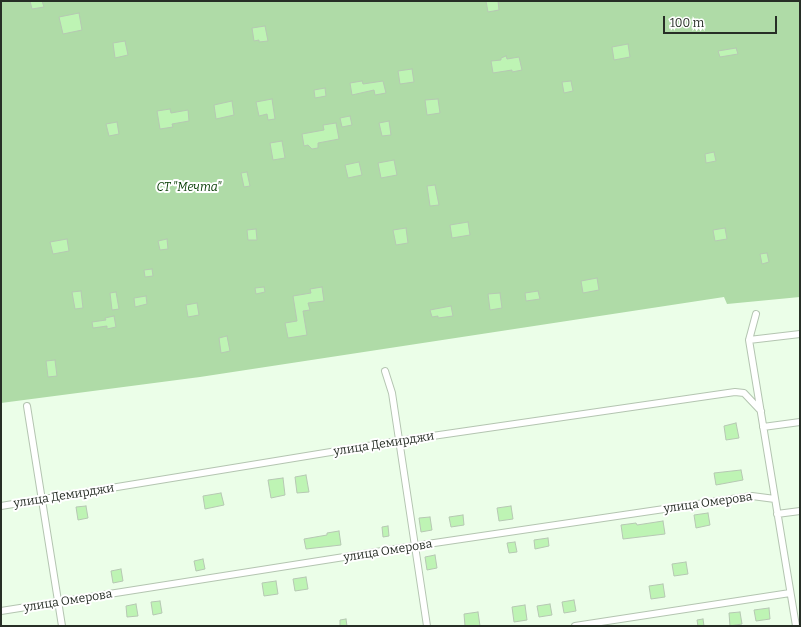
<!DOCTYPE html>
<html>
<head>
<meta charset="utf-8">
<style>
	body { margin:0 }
	#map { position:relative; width:801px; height:627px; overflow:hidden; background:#ebfee8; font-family:Bitter,serif }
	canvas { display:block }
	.frame { position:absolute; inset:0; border:2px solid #272e26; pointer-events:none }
	.scale { position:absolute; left:663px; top:16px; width:114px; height:18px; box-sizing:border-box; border:2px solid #272e26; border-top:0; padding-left:5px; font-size:12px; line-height:14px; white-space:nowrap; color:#272e26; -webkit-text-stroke:3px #fff; paint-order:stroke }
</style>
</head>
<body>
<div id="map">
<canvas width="801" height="627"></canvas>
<div class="frame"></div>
<div class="scale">100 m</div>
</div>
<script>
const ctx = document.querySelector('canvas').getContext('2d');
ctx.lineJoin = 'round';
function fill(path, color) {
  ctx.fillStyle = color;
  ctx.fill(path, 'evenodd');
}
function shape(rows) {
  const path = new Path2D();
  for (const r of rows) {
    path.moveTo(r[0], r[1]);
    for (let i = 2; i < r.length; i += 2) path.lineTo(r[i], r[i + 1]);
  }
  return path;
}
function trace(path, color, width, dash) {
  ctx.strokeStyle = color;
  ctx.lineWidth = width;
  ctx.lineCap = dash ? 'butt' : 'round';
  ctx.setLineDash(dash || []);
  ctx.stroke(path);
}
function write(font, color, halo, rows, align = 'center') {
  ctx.font = font + ' Bitter,serif';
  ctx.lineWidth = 4;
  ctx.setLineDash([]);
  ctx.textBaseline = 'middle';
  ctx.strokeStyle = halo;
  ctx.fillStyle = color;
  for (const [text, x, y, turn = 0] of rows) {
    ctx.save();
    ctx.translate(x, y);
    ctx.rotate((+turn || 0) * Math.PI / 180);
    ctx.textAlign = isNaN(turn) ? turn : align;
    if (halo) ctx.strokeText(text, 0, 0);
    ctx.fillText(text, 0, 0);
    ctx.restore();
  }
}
const green = shape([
	[1,1,800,1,800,297,727,304,724,297,200,377,1,403]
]);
const building = shape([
	[30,1,42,1,44,7,32,9,30,1],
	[486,1,498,1,499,10,488,12,486,1],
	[79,13,82,30,63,34,59,17,79,13],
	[265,26,268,41,259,42,259,40,254,41,252,28,265,26],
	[125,41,128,55,115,58,113,43,125,41],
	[628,44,630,57,614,60,612,47,628,44],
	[736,48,738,54,720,57,718,51,736,48],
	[506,56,507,59,519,57,522,70,512,72,512,70,493,73,491,61,501,60,501,58,506,56],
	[412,69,414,82,400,84,398,71,412,69],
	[362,81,363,84,383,81,386,93,375,95,374,90,352,95,350,83,362,81],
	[571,81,573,91,564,93,562,82,571,81],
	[325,88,326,96,315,98,314,90,325,88],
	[272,99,275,119,268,120,267,114,259,116,256,102,272,99],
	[438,99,440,113,427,115,425,100,438,99],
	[232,101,234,115,216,119,214,105,232,101],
	[170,109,171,113,188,110,189,121,172,124,173,127,160,129,157,111,170,109],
	[350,116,352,125,342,127,340,118,350,116],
	[389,121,391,135,382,136,379,123,389,121],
	[117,122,119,134,109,136,106,124,117,122],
	[336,123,339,139,318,143,318,148,312,149,308,145,304,146,302,134,324,130,323,125,336,123],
	[282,141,285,158,273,160,270,143,282,141],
	[714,152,716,161,706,163,705,154,714,152],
	[394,160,397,175,381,178,378,163,394,160],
	[359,162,362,175,348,178,345,165,359,162],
	[247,172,250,186,244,187,241,173,247,172],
	[435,185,439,205,430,206,427,186,435,185],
	[468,222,470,235,452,238,450,225,468,222],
	[406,228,408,243,396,245,393,230,406,228],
	[725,228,727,239,715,241,713,230,725,228],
	[256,229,257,240,248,240,247,230,256,229],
	[67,239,69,251,53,254,50,242,67,239],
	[167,239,168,249,160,250,158,241,167,239],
	[767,253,769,262,762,264,760,254,767,253],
	[152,269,153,276,145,277,144,270,152,269],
	[597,278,599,290,583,293,581,281,597,278],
	[264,287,265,292,256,294,255,288,264,287],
	[322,287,324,301,308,303,310,310,303,311,307,335,288,338,285,323,297,321,293,296,311,293,310,289,322,287],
	[81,291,83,308,75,309,72,292,81,291],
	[538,291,540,299,526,301,525,293,538,291],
	[116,292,119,309,112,310,110,293,116,292],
	[500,293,502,308,490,310,488,294,500,293],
	[146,296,147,304,135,307,134,298,146,296],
	[197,303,199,315,188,317,186,305,197,303],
	[451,306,453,316,438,318,438,316,432,317,430,310,451,306],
	[114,316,116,327,107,329,107,326,93,328,92,322,106,320,105,318,114,316],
	[227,336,230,351,221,353,219,338,227,336],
	[55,360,57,376,48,377,46,361,55,360],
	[736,423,739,438,726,440,724,426,736,423],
	[741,470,743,480,716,485,714,473,741,470],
	[306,475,309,492,297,493,295,477,306,475],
	[283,478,285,495,271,498,268,480,283,478],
	[221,493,224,505,205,509,203,496,221,493],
	[86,506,88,518,78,520,76,507,86,506],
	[511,506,513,519,499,521,497,508,511,506],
	[708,513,710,525,696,528,694,515,708,513],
	[463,515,464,525,451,527,449,517,463,515],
	[430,517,432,530,421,532,419,518,430,517],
	[663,521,665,534,623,539,621,525,636,523,637,525,663,521],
	[388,526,389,536,383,537,382,527,388,526],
	[339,531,341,545,306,549,304,539,327,535,327,533,339,531],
	[548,538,549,546,535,549,534,540,548,538],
	[515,542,517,552,509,553,507,543,515,542],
	[435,555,437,568,427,570,425,557,435,555],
	[203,559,205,569,196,571,194,561,203,559],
	[686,562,688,574,674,576,672,564,686,562],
	[121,569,123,581,113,583,111,571,121,569],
	[306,577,308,589,295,591,293,579,306,577],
	[276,581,278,594,264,596,262,583,276,581],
	[663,584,665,597,651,599,649,586,663,584],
	[574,600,576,611,564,613,562,602,574,600],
	[160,601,162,613,153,615,151,602,160,601],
	[136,604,138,616,127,617,126,606,136,604],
	[550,604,552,615,539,617,537,606,550,604],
	[525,605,527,620,514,622,512,607,525,605],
	[769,608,770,619,756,621,754,610,769,608],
	[478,612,480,626,465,626,464,614,478,612],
	[740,612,742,624,730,626,729,613,740,612],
	[346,619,347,626,340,626,340,620,346,619],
	[703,619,704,626,698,626,697,620,703,619]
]);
const street = shape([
	[756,314,749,340,796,626],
	[749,340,800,334],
	[385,371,392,393,427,626],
	[27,406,62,626],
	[763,427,800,422],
	[1,506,398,441,735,392,744,393,761,411],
	[777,514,800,511],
	[1,611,414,546,752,496,775,499],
	[575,626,790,593]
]);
const parkNames = [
	["СТ \"Мечта\"",189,188]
];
const streetNames = [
	["улица Демирджи",384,444,-9],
	["улица Демирджи",64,496,-9],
	["улица Омерова",708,503,-8],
	["улица Омерова",388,551,-9],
	["улица Омерова",68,601,-9]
];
fill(green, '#afdba7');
fill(building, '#bef4b4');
trace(building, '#b6c8b3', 1);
trace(street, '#b4c5b1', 8);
trace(street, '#fff', 6);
write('italic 12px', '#043b00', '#fff', parkNames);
write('12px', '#272e26', '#fff', streetNames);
</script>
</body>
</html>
